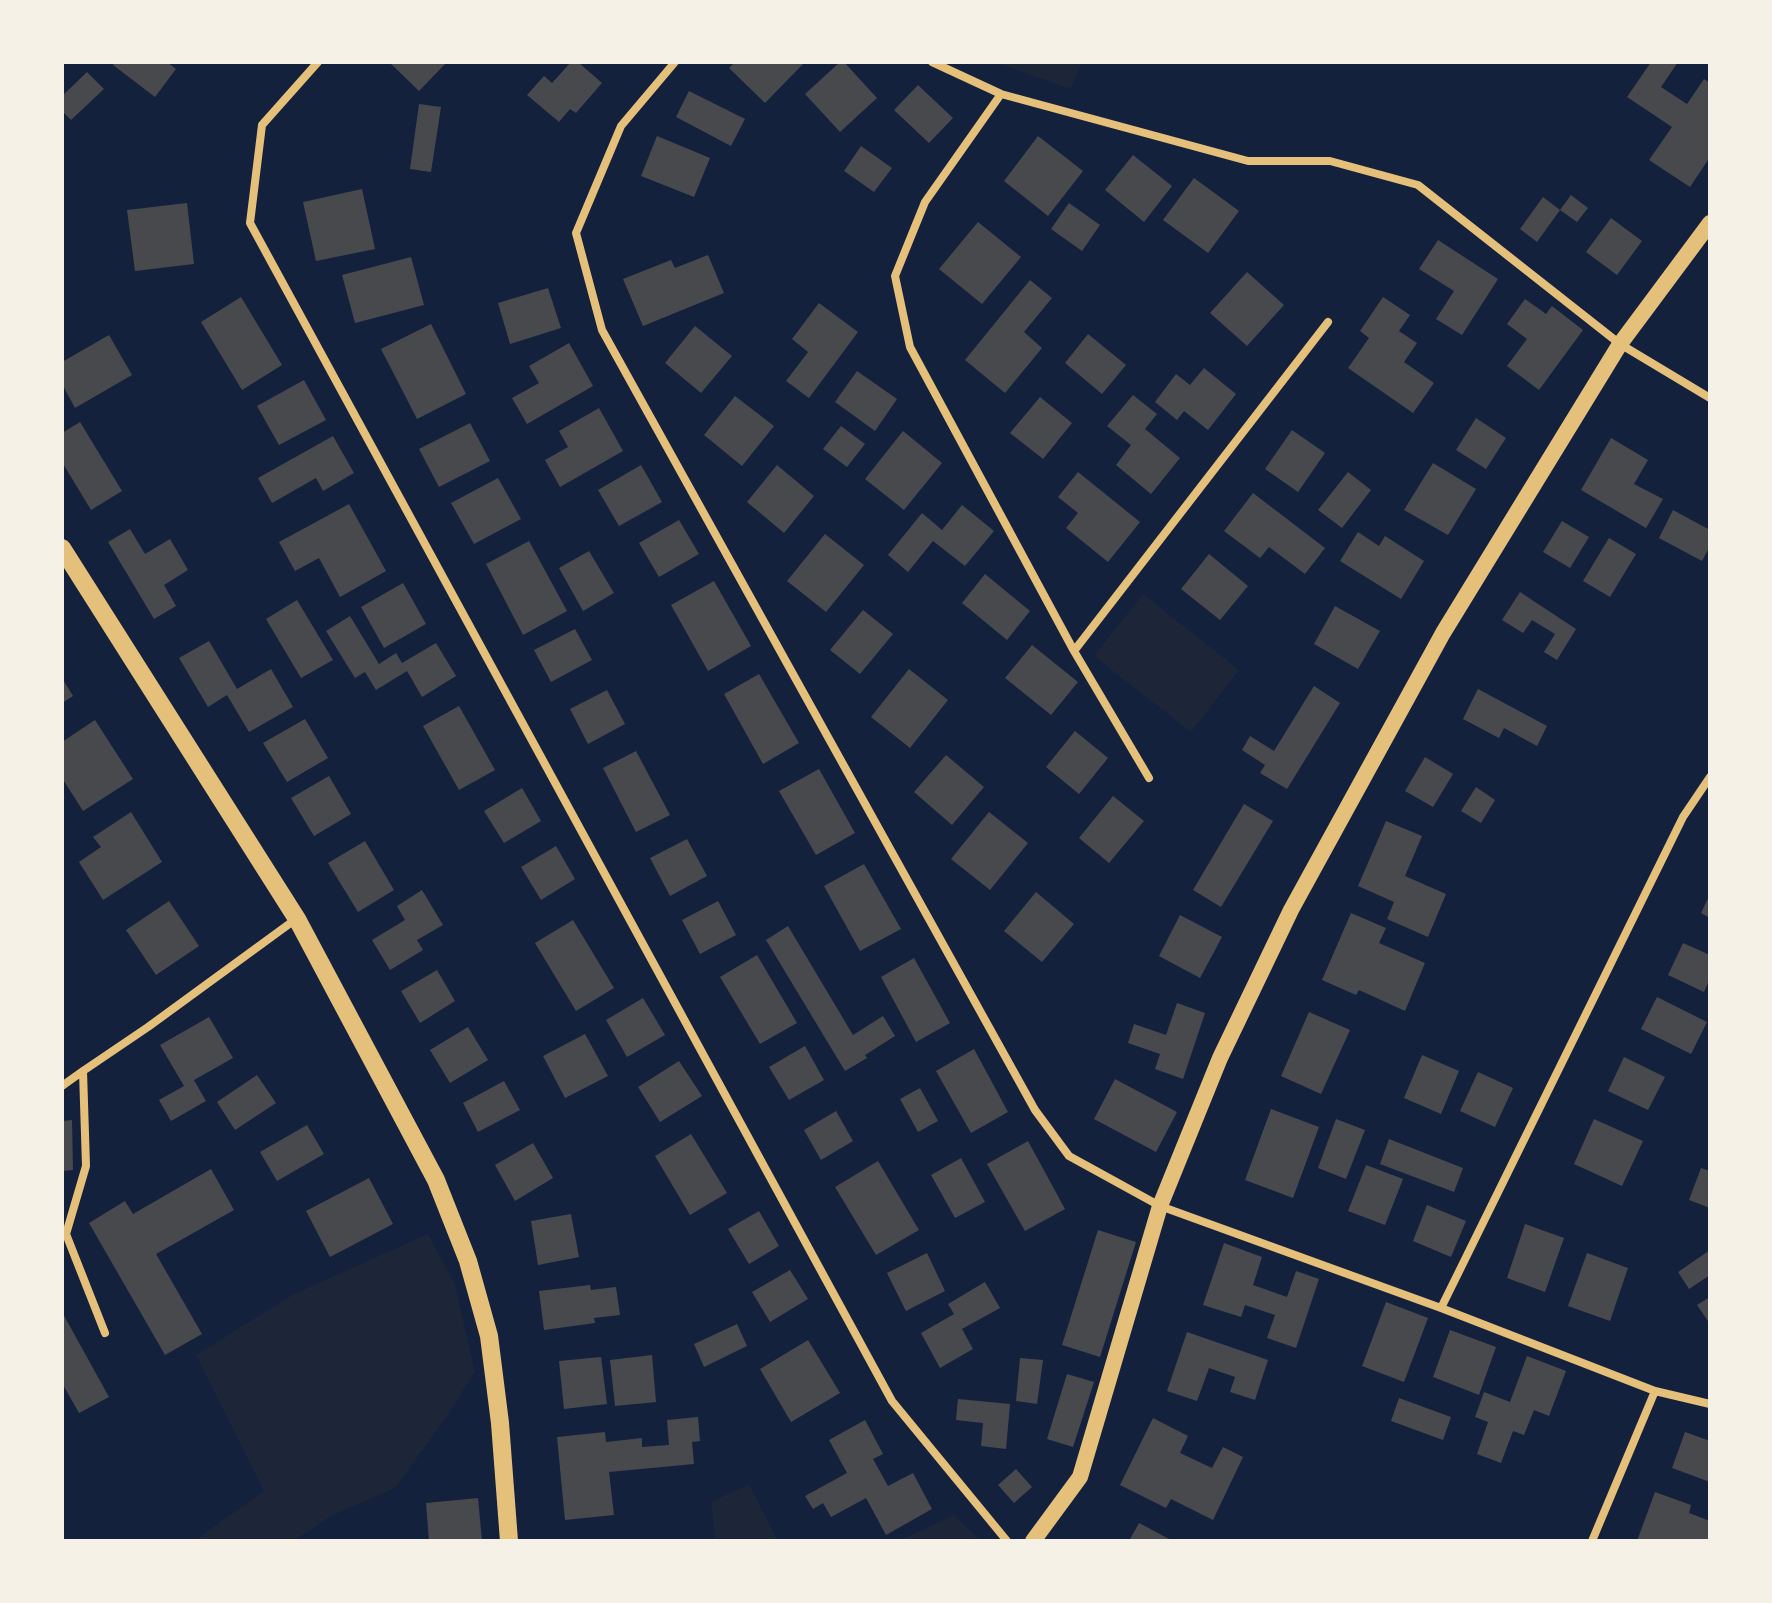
<!DOCTYPE html>
<html>
<head>
<meta charset="utf-8">
<style>
	body { margin:0 }
	#map { position:relative; width:1772px; height:1603px; overflow:hidden; background:#14213d; font-family:Inter,sans-serif }
	canvas { display:block }
	.frame { position:absolute; inset:0; border:64px solid #f6f1e7; pointer-events:none }
</style>
</head>
<body>
<div id="map">
<canvas width="1772" height="1603"></canvas>
<div class="frame"></div>
</div>
<script>
const ctx = document.querySelector('canvas').getContext('2d');
ctx.lineJoin = 'round';
function fill(path, color) {
  ctx.fillStyle = color;
  ctx.fill(path, 'evenodd');
}
function shape(rows) {
  const path = new Path2D();
  for (const r of rows) {
    path.moveTo(r[0], r[1]);
    for (let i = 2; i < r.length; i += 2) path.lineTo(r[i], r[i + 1]);
  }
  return path;
}
function trace(path, color, width, dash) {
  ctx.strokeStyle = color;
  ctx.lineWidth = width;
  ctx.lineCap = dash ? 'butt' : 'round';
  ctx.setLineDash(dash || []);
  ctx.stroke(path);
}
const green = shape([
	[994,62,1082,62,1071,89],
	[1143,594,1239,670,1191,732,1094,656],
	[428,1234,455,1285,475,1372,445,1419,395,1488,333,1515,293,1541,194,1541,264,1491,196,1355,292,1295],
	[749,1484,778,1541,715,1541,711,1502],
	[954,1515,981,1541,899,1541]
]);
const building = shape([
	[115,62,167,62,176,69,155,97,113,65],
	[389,62,447,62,419,91],
	[571,62,578,62,602,83,576,113,570,109,559,122,527,95,544,76,552,83],
	[735,62,801,62,803,64,765,103,729,68],
	[840,62,844,62,877,98,840,132,805,94],
	[1651,62,1678,62,1661,87,1687,104,1704,79,1710,83,1710,157,1690,187,1649,160,1672,127,1627,97],
	[87,72,104,89,71,120,62,111,62,96],
	[918,85,953,118,929,143,894,110],
	[689,91,745,119,731,146,676,117],
	[419,104,441,107,431,172,410,169],
	[657,136,710,158,694,197,641,176],
	[1038,136,1083,171,1048,216,1004,181],
	[861,146,892,168,874,192,844,171],
	[1133,155,1172,186,1144,222,1105,190],
	[1194,178,1239,211,1208,253,1163,220],
	[362,189,375,249,316,261,303,202],
	[1571,195,1588,208,1577,222,1560,210],
	[1543,197,1560,210,1537,242,1520,229],
	[187,203,194,264,135,271,127,210],
	[1069,203,1100,225,1082,251,1051,229],
	[1611,218,1642,241,1617,275,1586,252],
	[978,222,1021,257,982,304,939,269],
	[1438,240,1498,279,1462,335,1436,319,1454,291,1419,269],
	[708,255,724,293,643,326,623,279,671,260,675,268],
	[411,257,424,305,355,323,342,275],
	[1247,272,1284,305,1247,346,1210,313],
	[1030,280,1052,298,1024,332,1042,348,1005,393,965,360],
	[548,288,561,328,510,344,498,303],
	[241,297,282,365,242,390,201,322],
	[1383,297,1410,315,1399,331,1417,343,1404,362,1434,383,1413,413,1348,368,1369,338,1360,331],
	[1525,299,1546,314,1552,306,1583,330,1539,390,1507,366,1527,339,1507,324],
	[819,303,858,332,809,398,786,381,808,352,792,339],
	[431,324,466,394,417,419,381,349],
	[695,326,732,356,701,393,665,363],
	[1088,334,1126,365,1102,394,1065,363],
	[109,335,132,375,75,408,62,384,62,362],
	[569,343,593,386,527,424,512,398,539,383,529,366],
	[1204,368,1236,394,1208,430,1184,411,1177,420,1155,402,1176,374,1190,385],
	[857,371,897,399,875,431,835,402],
	[304,380,326,420,279,445,257,406],
	[1133,395,1157,414,1145,429,1180,458,1151,494,1116,465,1131,445,1107,426],
	[735,396,774,426,742,466,704,435],
	[1040,397,1072,423,1043,459,1010,433],
	[599,408,623,451,560,487,545,460,568,447,559,431],
	[1476,418,1506,438,1486,469,1456,450],
	[80,422,122,491,91,510,62,462,62,433],
	[470,423,490,461,439,487,419,449],
	[841,426,865,444,847,467,823,449],
	[1292,430,1325,453,1298,492,1265,469],
	[903,431,942,463,904,510,865,479],
	[333,436,354,473,323,491,316,478,272,503,258,478],
	[1611,438,1648,460,1634,484,1663,499,1646,528,1581,490],
	[1433,463,1476,489,1448,535,1404,510],
	[641,465,662,502,619,526,598,490],
	[777,465,814,496,784,533,747,502],
	[1078,472,1140,522,1108,562,1066,528,1078,513,1058,497],
	[1348,472,1371,490,1342,528,1318,510],
	[498,478,521,519,474,544,451,503],
	[1253,493,1325,548,1305,574,1269,547,1260,558,1224,531],
	[349,504,386,571,340,597,319,558,295,571,279,542],
	[962,505,994,531,965,566,933,541,908,572,888,555,922,513,942,530],
	[1673,510,1710,530,1710,546,1702,561,1659,538],
	[679,520,699,554,659,577,639,543],
	[1562,521,1589,537,1570,568,1543,552],
	[130,529,145,554,170,539,188,570,164,585,176,606,154,619,108,542],
	[1358,532,1379,546,1385,536,1424,561,1401,599,1340,561],
	[825,534,864,565,826,612,787,581],
	[1609,538,1636,554,1610,597,1583,581],
	[529,541,567,611,523,635,486,564],
	[589,551,614,593,583,611,559,568],
	[1209,554,1248,586,1220,620,1181,589],
	[985,574,1030,611,1007,640,962,603],
	[714,581,751,646,708,671,671,605],
	[403,583,426,624,384,648,361,607],
	[1520,592,1576,629,1557,660,1544,652,1555,634,1532,620,1523,633,1502,620],
	[297,600,333,660,301,678,266,619],
	[1335,606,1380,631,1358,669,1314,644],
	[863,610,893,634,860,674,830,650],
	[350,616,379,664,396,653,402,663,436,643,456,676,422,697,407,671,376,690,365,672,355,678,326,631],
	[575,629,592,660,551,682,534,650],
	[209,641,237,689,271,669,293,707,249,732,227,695,208,707,179,658],
	[1032,645,1078,682,1051,715,1005,678],
	[909,669,948,700,910,748,871,717],
	[759,674,799,743,763,764,724,694],
	[62,678,73,696,62,703],
	[1314,686,1340,703,1287,789,1260,773,1265,765,1242,750,1250,736,1274,751],
	[1478,689,1547,726,1537,746,1504,728,1499,738,1463,719],
	[607,690,625,724,588,744,570,709],
	[459,706,495,770,459,790,423,726],
	[305,719,328,758,287,782,263,743],
	[95,720,133,779,83,811,62,778,62,742],
	[1075,731,1108,758,1079,794,1046,767],
	[636,751,670,815,636,832,603,768],
	[946,755,984,787,952,825,914,792],
	[1425,757,1453,774,1433,807,1405,791],
	[819,769,855,833,816,855,779,791],
	[329,776,351,814,314,836,291,798],
	[1476,787,1495,800,1481,823,1461,811],
	[522,788,541,821,504,843,484,811],
	[1113,796,1144,821,1109,863,1079,838],
	[1244,804,1273,821,1221,907,1193,890],
	[131,812,162,862,103,900,79,862,101,847,93,837],
	[989,812,1028,843,990,890,951,859],
	[1386,821,1422,836,1405,876,1446,894,1428,937,1387,919,1394,902,1358,886],
	[687,839,707,876,670,896,650,858],
	[365,841,394,890,358,912,328,863],
	[556,846,575,879,541,900,521,867],
	[864,864,901,929,860,951,824,886],
	[422,890,443,925,417,940,423,950,390,970,372,940,405,920,397,906],
	[1036,892,1074,924,1042,962,1004,931],
	[1710,894,1710,918,1701,913],
	[169,901,199,946,156,975,126,930],
	[718,901,736,935,700,954,682,920],
	[1351,913,1386,928,1379,943,1425,963,1405,1011,1359,990,1356,995,1322,980],
	[1180,915,1222,937,1200,978,1159,956],
	[573,920,614,988,576,1011,535,943],
	[788,926,853,1035,883,1016,895,1036,865,1055,867,1058,845,1071,766,940],
	[1683,943,1710,955,1710,978,1704,992,1668,975],
	[757,955,797,1023,760,1044,720,977],
	[914,958,950,1023,916,1042,881,977],
	[437,970,455,1001,420,1023,401,991],
	[1657,997,1707,1022,1691,1054,1641,1029],
	[643,998,665,1035,627,1057,606,1020],
	[1177,1003,1205,1013,1183,1079,1155,1069,1160,1054,1128,1043,1134,1024,1166,1035],
	[1309,1012,1350,1030,1321,1094,1281,1076],
	[209,1017,233,1058,194,1080,206,1101,171,1121,159,1100,184,1086,160,1045],
	[468,1027,488,1060,450,1083,430,1050],
	[585,1034,608,1076,565,1098,543,1056],
	[805,1046,824,1080,789,1100,769,1067],
	[974,1049,1008,1112,971,1133,936,1071],
	[1422,1055,1459,1071,1441,1114,1404,1098],
	[1624,1057,1665,1077,1648,1110,1608,1091],
	[679,1061,702,1096,660,1122,638,1087],
	[1478,1072,1513,1088,1495,1127,1460,1111],
	[257,1075,276,1103,235,1130,217,1102],
	[1115,1079,1177,1112,1156,1152,1094,1119],
	[504,1081,520,1110,478,1132,463,1103],
	[920,1088,938,1121,918,1132,900,1099],
	[1271,1109,1319,1127,1293,1198,1245,1180],
	[836,1111,853,1141,821,1160,804,1130],
	[1336,1119,1365,1130,1346,1179,1318,1168],
	[1594,1119,1643,1141,1622,1186,1574,1164],
	[72,1120,73,1170,62,1171,62,1121],
	[307,1125,324,1154,277,1181,260,1152],
	[691,1134,727,1193,690,1215,655,1156],
	[1389,1139,1463,1168,1454,1192,1380,1164],
	[1028,1141,1065,1209,1025,1231,987,1164],
	[533,1143,553,1178,515,1201,495,1165],
	[961,1158,985,1202,955,1218,931,1175],
	[878,1161,919,1230,876,1255,835,1187],
	[1366,1165,1403,1179,1385,1225,1348,1211],
	[1701,1168,1710,1171,1710,1208,1689,1200],
	[211,1169,234,1210,156,1254,202,1334,165,1355,89,1223,125,1201,133,1214],
	[369,1178,393,1224,330,1257,306,1211],
	[1427,1205,1466,1221,1451,1257,1413,1241],
	[759,1211,779,1246,749,1264,728,1229],
	[571,1214,579,1257,538,1265,531,1221],
	[1525,1224,1564,1238,1545,1292,1507,1278],
	[1098,1230,1136,1242,1100,1357,1062,1345],
	[1224,1243,1262,1257,1253,1285,1287,1297,1296,1271,1319,1279,1296,1348,1267,1338,1275,1315,1245,1305,1241,1317,1203,1305],
	[1710,1250,1710,1275,1689,1289,1678,1272],
	[927,1253,945,1291,906,1311,887,1273],
	[1587,1253,1628,1268,1610,1321,1568,1306],
	[790,1270,808,1299,770,1322,752,1292],
	[985,1282,1000,1308,962,1329,973,1349,940,1368,921,1333,954,1314,948,1304],
	[590,1285,591,1290,616,1287,620,1315,594,1318,595,1323,544,1330,539,1291],
	[1710,1297,1710,1324,1697,1305],
	[1386,1302,1428,1318,1404,1382,1362,1366],
	[62,1312,109,1397,79,1413,62,1383],
	[737,1324,747,1346,704,1367,694,1344],
	[1450,1330,1496,1347,1479,1395,1433,1377],
	[1187,1332,1268,1360,1255,1400,1230,1392,1235,1377,1209,1368,1197,1401,1167,1391],
	[808,1340,840,1393,791,1422,760,1369],
	[652,1355,656,1402,615,1406,610,1360],
	[1527,1356,1566,1371,1549,1416,1534,1410,1524,1435,1513,1431,1501,1463,1477,1454,1488,1422,1475,1417,1484,1392,1510,1402],
	[601,1357,607,1404,564,1409,559,1361],
	[1020,1358,1043,1360,1037,1404,1016,1401],
	[1067,1374,1094,1382,1073,1447,1047,1439],
	[1399,1398,1451,1417,1443,1440,1391,1421],
	[958,1399,1010,1404,1006,1449,981,1446,983,1423,956,1420],
	[698,1417,700,1441,692,1442,694,1464,609,1472,614,1515,565,1520,557,1437,605,1432,606,1442,642,1438,642,1447,669,1445,667,1420],
	[1153,1418,1188,1436,1180,1453,1212,1468,1223,1447,1243,1457,1213,1520,1171,1499,1166,1508,1120,1485],
	[865,1420,883,1454,873,1459,888,1486,913,1473,932,1509,886,1535,866,1498,831,1517,823,1503,813,1509,805,1496,847,1473,829,1440],
	[1685,1432,1710,1441,1710,1482,1672,1468],
	[1016,1469,1032,1487,1014,1503,998,1485],
	[1655,1492,1691,1505,1689,1513,1710,1521,1710,1541,1637,1541],
	[478,1498,482,1541,429,1541,426,1503],
	[1139,1523,1173,1541,1129,1541]
]);
const minor = shape([
	[318,62,262,125,250,223,892,1401,1007,1541],
	[675,62,621,126,576,233,602,330,1035,1110,1069,1156,1160,1206,1441,1308,1655,1391,1710,1404],
	[932,62,1001,94,1248,161,1330,161,1418,185,1620,344,1710,398],
	[1001,94,925,202,895,276,910,347,1074,651,1149,778],
	[1074,651,1328,322],
	[62,1086,83,1071],
	[1441,1308,1683,817,1710,777],
	[105,1333,66,1234,86,1166,83,1071,148,1027,296,919],
	[1592,1541,1655,1391]
]);
const secondary = shape([
	[1033,1541,1080,1477,1160,1206,1220,1058,1291,910,1443,633,1620,344,1710,223]
]);
const primary = shape([
	[62,548,297,919,436,1180,468,1261,489,1336,500,1423,509,1541]
]);
fill(green, '#1d2539');
fill(building, '#48494c');
trace(minor, '#e5c07b', 8);
trace(secondary, '#e5c07b', 16);
trace(primary, '#e5c07b', 18);
</script>
</body>
</html>
